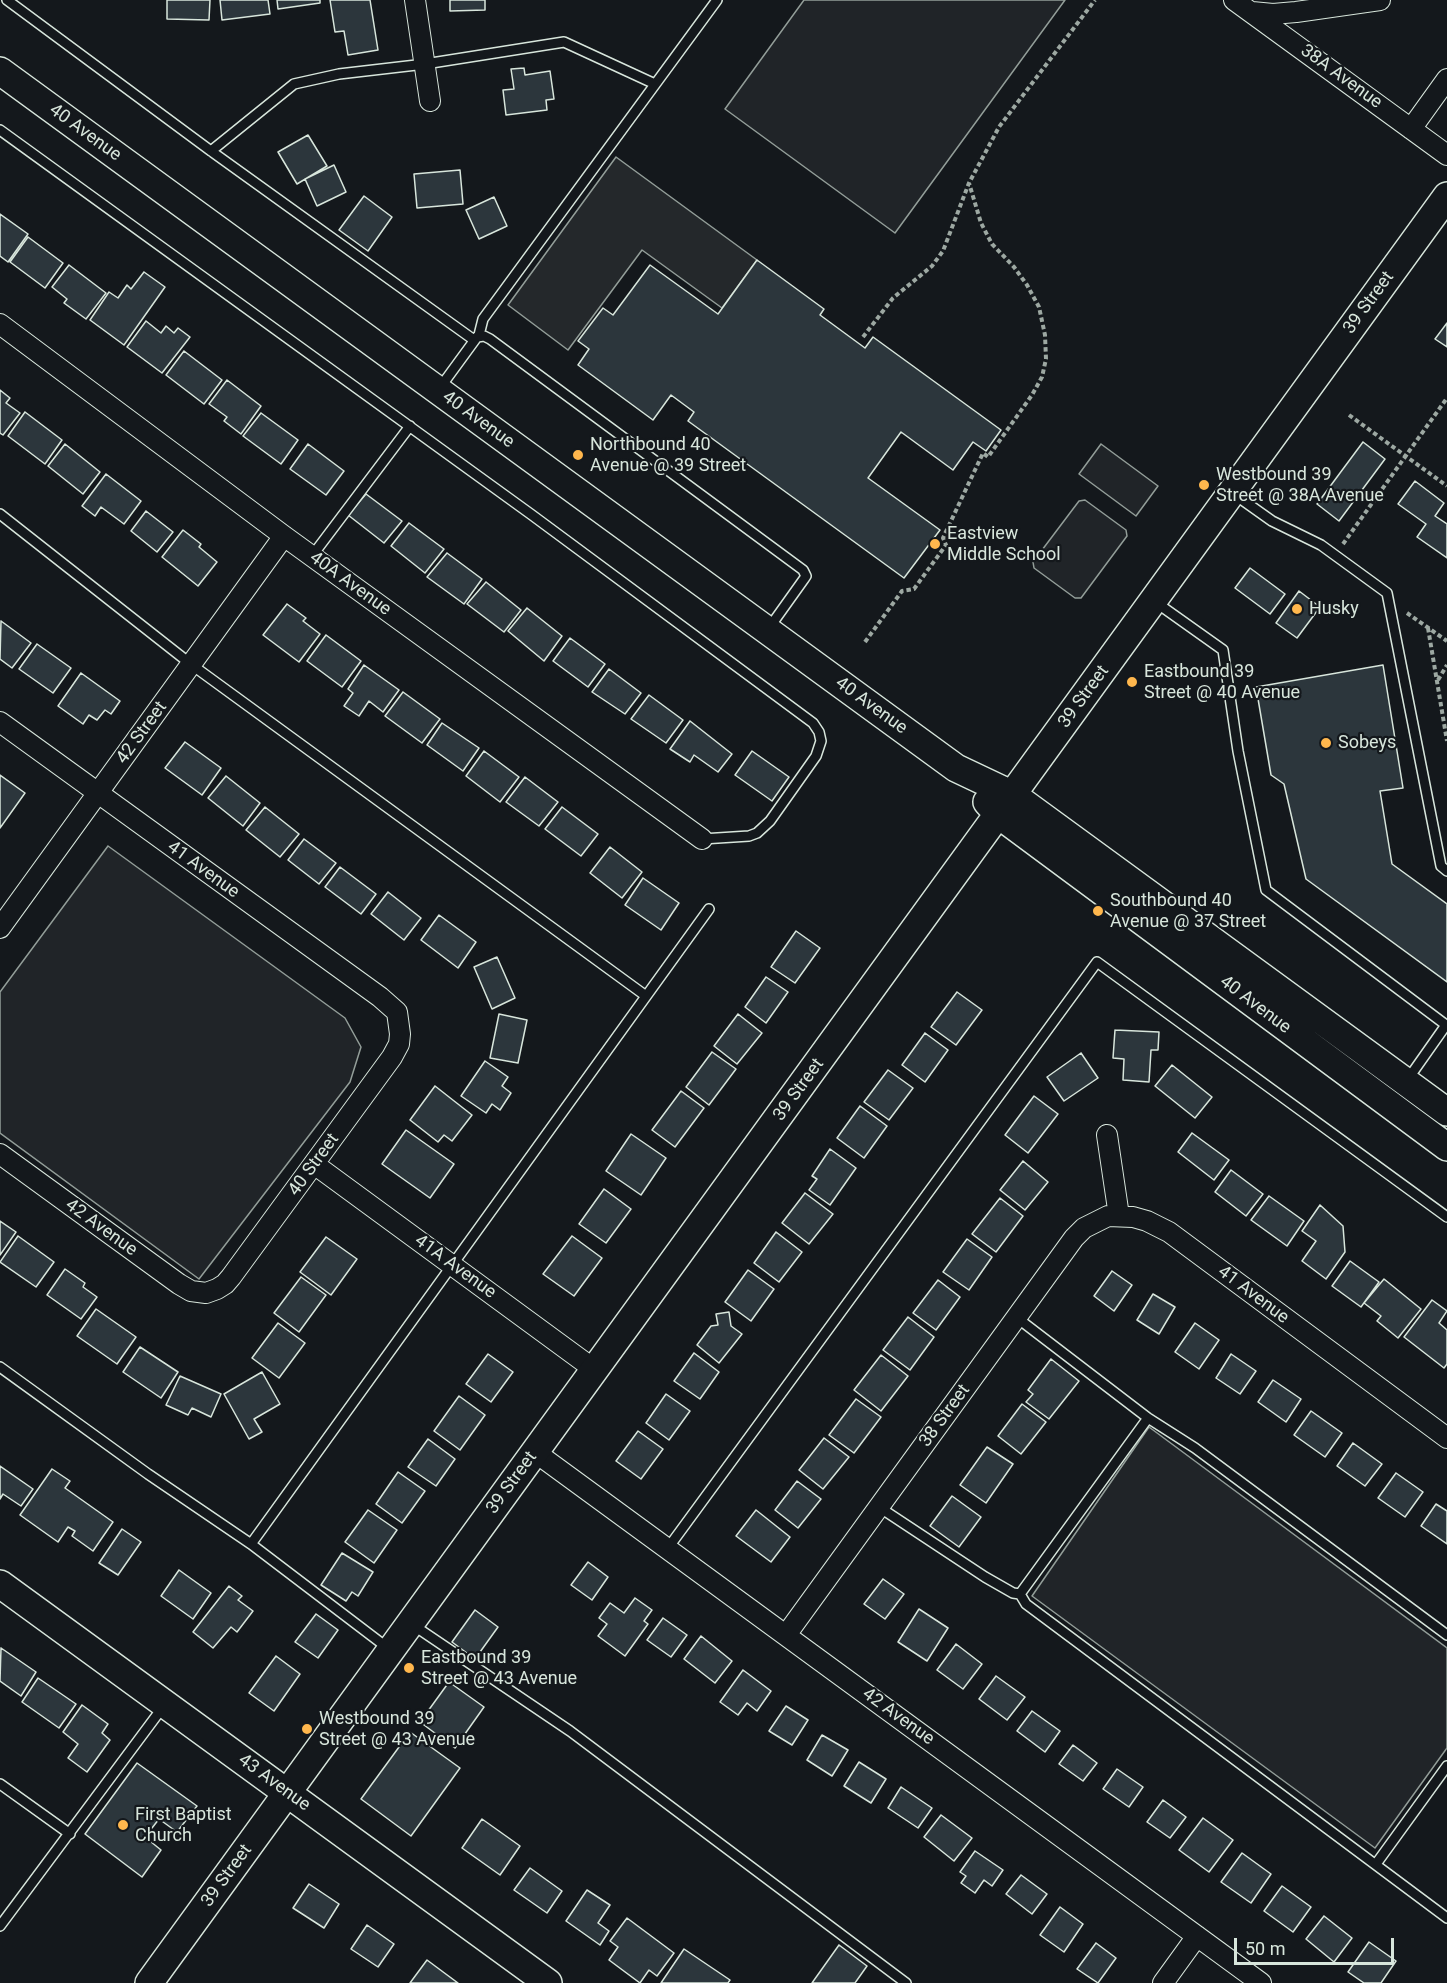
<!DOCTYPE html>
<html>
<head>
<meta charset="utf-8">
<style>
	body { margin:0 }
	#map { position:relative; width:1447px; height:1983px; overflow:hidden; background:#14181c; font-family:Roboto,sans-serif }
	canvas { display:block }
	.scale { position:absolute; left:1234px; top:1938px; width:160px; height:27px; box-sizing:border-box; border:3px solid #d8e6dc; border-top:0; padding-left:8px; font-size:18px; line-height:21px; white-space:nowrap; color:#d8e6dc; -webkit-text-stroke:4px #14181c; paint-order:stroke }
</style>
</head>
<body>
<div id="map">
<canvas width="1447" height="1983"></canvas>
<div class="scale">50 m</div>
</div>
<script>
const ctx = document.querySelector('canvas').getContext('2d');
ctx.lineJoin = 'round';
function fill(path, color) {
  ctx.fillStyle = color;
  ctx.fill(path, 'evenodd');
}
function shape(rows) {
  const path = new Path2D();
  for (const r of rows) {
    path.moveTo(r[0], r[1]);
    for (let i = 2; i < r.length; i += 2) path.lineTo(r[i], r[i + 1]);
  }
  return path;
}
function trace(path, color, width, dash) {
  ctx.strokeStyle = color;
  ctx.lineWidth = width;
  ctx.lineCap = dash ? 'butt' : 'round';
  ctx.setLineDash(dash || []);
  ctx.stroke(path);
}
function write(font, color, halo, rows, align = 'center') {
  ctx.font = font + ' Roboto,sans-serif';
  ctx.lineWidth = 4.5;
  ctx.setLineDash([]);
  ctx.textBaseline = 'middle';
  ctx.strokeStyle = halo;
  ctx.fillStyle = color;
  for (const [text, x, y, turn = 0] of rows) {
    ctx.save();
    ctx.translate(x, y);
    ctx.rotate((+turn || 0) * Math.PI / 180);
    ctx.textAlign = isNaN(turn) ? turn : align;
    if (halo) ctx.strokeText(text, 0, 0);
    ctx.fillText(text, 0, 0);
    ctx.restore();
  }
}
const green = shape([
	[804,0,1065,0,895,233,725,109,804,0],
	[1101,444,1158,486,1136,516,1079,474,1101,444],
	[1085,500,1126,530,1127,536,1081,598,1075,598,1034,568,1033,562,1079,501,1085,500],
	[108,846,345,1018,361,1047,350,1082,199,1279,0,1133,0,992,108,846],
	[1149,1427,1447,1648,1447,1748,1375,1848,1032,1596,1149,1427]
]);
const parking = shape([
	[616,157,757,260,722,308,642,250,568,350,508,305,616,157]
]);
const building = shape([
	[167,0,210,0,209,20,167,19,167,0],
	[220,0,268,0,270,14,222,20,220,0],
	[277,0,320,0,320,3,278,9,277,0],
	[330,0,370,0,378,50,348,55,344,31,335,32,330,0],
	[450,0,485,0,485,10,450,11,450,0],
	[524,68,525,75,550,71,554,99,546,100,547,110,506,115,503,90,514,89,511,69,524,68],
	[308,135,327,166,297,184,278,152,308,135],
	[334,165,346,192,317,206,305,179,334,165],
	[460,170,463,204,417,208,414,174,460,170],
	[364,196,392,217,368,251,339,230,364,196],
	[494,197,507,226,479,239,466,210,494,197],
	[0,214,28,234,8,262,0,256,0,214],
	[28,237,63,263,45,288,10,262,28,237],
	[757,260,824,309,820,315,865,348,873,337,1001,430,986,451,973,442,953,470,901,432,868,478,940,530,904,578,688,421,694,412,671,395,653,420,578,365,589,349,578,341,603,308,613,315,650,265,718,314,757,260],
	[69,265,106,293,86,319,64,303,67,299,52,287,69,265],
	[144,272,165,287,124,345,90,320,109,292,118,298,127,285,131,289,144,272],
	[146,321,161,333,166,326,174,333,178,328,190,337,162,373,127,347,146,321],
	[1447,323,1447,347,1435,339,1447,323],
	[184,351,222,380,204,404,166,375,184,351],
	[227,380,261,406,241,434,224,421,227,417,209,404,227,380],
	[0,390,10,398,6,403,20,413,3,435,0,433,0,390],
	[25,412,62,440,45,464,8,436,25,412],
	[261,413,298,440,281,464,243,436,261,413],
	[1363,442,1385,459,1339,521,1317,504,1363,442],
	[65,444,100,472,83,494,48,466,65,444],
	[308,444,344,471,326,495,290,469,308,444],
	[106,474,141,501,124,524,101,507,95,516,82,506,106,474],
	[1415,481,1444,503,1435,516,1447,524,1447,558,1417,537,1426,524,1398,504,1415,481],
	[366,494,402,521,384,543,348,515,366,494],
	[146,511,173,532,157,552,131,531,146,511],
	[409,523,444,549,425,573,391,546,409,523],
	[183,530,201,544,199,547,217,562,198,586,162,557,183,530],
	[447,553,482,579,464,604,427,577,447,553],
	[1250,568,1285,594,1270,614,1235,588,1250,568],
	[486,582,521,610,504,632,467,604,486,582],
	[1299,591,1320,607,1297,638,1276,623,1299,591],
	[287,604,306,618,303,621,320,634,299,662,263,635,287,604],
	[527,608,562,636,544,661,508,631,527,608],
	[1,621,31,643,12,668,0,659,1,621],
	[326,635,361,661,342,687,307,661,326,635],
	[570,638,605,664,588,687,553,661,570,638],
	[37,644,71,668,53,693,19,669,37,644],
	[364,665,399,690,383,712,369,701,359,716,344,706,353,693,348,689,364,665],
	[1383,665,1403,788,1380,791,1392,864,1447,904,1447,982,1306,879,1284,784,1271,775,1256,687,1383,665],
	[609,669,641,693,625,714,592,692,609,669],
	[81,673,120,701,111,714,105,710,97,720,89,715,83,724,58,706,81,673],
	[403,692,440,719,422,743,385,716,403,692],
	[649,695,683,720,666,743,631,719,649,695],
	[690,721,732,754,718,772,694,755,690,762,670,749,690,721],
	[442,723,479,748,463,771,427,745,442,723],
	[185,742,221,768,202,795,165,768,185,742],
	[484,751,519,777,500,802,466,776,484,751],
	[752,751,789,777,772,801,735,775,752,751],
	[0,775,25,793,0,828,0,775],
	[226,776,260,803,243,826,208,798,226,776],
	[525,777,558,802,539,826,506,802,525,777],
	[265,807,299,834,280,857,246,830,265,807],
	[562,807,598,834,581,856,545,829,562,807],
	[304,839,336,863,319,884,288,860,304,839],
	[610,847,642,872,622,898,590,873,610,847],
	[340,867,376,894,361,914,325,887,340,867],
	[643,878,679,903,661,930,625,905,643,878],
	[388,892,421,918,404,940,371,914,388,892],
	[439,915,476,942,458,968,421,940,439,915],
	[796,931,820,948,795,983,771,967,796,931],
	[497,957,515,998,492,1009,474,967,497,957],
	[766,977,788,992,766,1023,745,1007,766,977],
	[957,992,982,1010,956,1045,931,1027,957,992],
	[499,1014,527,1020,518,1063,490,1058,499,1014],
	[738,1014,762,1033,737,1064,714,1046,738,1014],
	[1115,1030,1159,1032,1158,1050,1151,1050,1149,1082,1123,1080,1124,1059,1113,1058,1115,1030],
	[925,1033,948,1050,925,1082,902,1065,925,1033],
	[712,1052,736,1069,709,1105,686,1087,712,1052],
	[1081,1053,1098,1078,1064,1101,1047,1077,1081,1053],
	[485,1061,508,1077,502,1086,511,1093,500,1110,492,1104,486,1113,461,1096,485,1061],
	[1172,1065,1212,1097,1195,1118,1155,1086,1172,1065],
	[888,1070,913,1088,889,1120,864,1102,888,1070],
	[435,1086,472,1115,452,1141,444,1135,438,1142,410,1120,435,1086],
	[681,1091,704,1108,675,1147,652,1130,681,1091],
	[1034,1096,1058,1114,1028,1153,1005,1135,1034,1096],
	[860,1106,887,1126,864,1158,837,1138,860,1106],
	[406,1130,454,1164,430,1198,382,1164,406,1130],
	[1192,1133,1229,1160,1214,1180,1178,1152,1192,1133],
	[631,1134,666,1158,641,1195,606,1171,631,1134],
	[830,1149,856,1168,830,1205,809,1190,817,1179,812,1176,830,1149],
	[1023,1161,1048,1182,1025,1210,1000,1190,1023,1161],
	[1231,1170,1263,1194,1246,1216,1215,1192,1231,1170],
	[604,1189,631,1209,606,1243,579,1224,604,1189],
	[805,1193,833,1214,809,1244,782,1223,805,1193],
	[1269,1196,1304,1221,1287,1246,1251,1220,1269,1196],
	[1000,1198,1023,1216,996,1252,972,1234,1000,1198],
	[1320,1205,1343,1226,1345,1252,1326,1279,1302,1261,1316,1241,1302,1231,1320,1205],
	[0,1221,16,1232,0,1255,0,1221],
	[776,1232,802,1252,779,1282,754,1263,776,1232],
	[18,1236,54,1262,36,1287,0,1262,18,1236],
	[572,1236,602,1258,574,1296,543,1274,572,1236],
	[326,1237,357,1259,331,1295,300,1272,326,1237],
	[967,1239,992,1257,969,1290,943,1272,967,1239],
	[1350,1261,1379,1282,1361,1307,1332,1286,1350,1261],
	[65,1269,85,1283,83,1287,97,1297,81,1319,47,1295,65,1269],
	[748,1270,774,1289,751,1321,725,1302,748,1270],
	[1112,1271,1132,1285,1114,1311,1094,1296,1112,1271],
	[301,1277,326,1295,299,1332,274,1313,301,1277],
	[1384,1279,1421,1309,1398,1338,1377,1321,1381,1316,1364,1303,1384,1279],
	[938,1280,960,1297,936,1330,913,1313,938,1280],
	[1153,1294,1175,1307,1159,1334,1137,1320,1153,1294],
	[1432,1300,1447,1311,1439,1323,1447,1330,1447,1364,1444,1368,1404,1337,1432,1300],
	[96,1309,136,1337,117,1364,77,1336,96,1309],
	[729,1312,731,1326,742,1334,719,1363,697,1345,711,1326,718,1325,716,1314,729,1312],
	[908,1317,934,1337,910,1370,883,1350,908,1317],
	[278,1323,305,1343,279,1378,252,1358,278,1323],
	[1195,1323,1219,1340,1199,1369,1175,1352,1195,1323],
	[140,1347,178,1372,161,1398,123,1372,140,1347],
	[694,1353,719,1372,700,1399,674,1381,694,1353],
	[488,1354,513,1372,491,1402,466,1384,488,1354],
	[1231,1354,1256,1371,1240,1394,1216,1378,1231,1354],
	[881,1355,908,1376,881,1411,854,1390,881,1355],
	[1051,1359,1079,1381,1049,1419,1026,1402,1033,1394,1028,1390,1051,1359],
	[262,1372,280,1404,254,1419,262,1432,249,1439,224,1394,262,1372],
	[180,1376,221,1394,211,1417,192,1408,188,1415,166,1405,180,1376],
	[1273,1380,1301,1399,1286,1422,1258,1402,1273,1380],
	[666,1394,690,1411,669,1440,646,1423,666,1394],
	[459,1396,485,1415,460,1450,434,1431,459,1396],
	[856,1399,881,1417,854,1453,829,1435,856,1399],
	[1022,1404,1046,1422,1021,1454,998,1436,1022,1404],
	[1311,1411,1342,1433,1325,1457,1294,1435,1311,1411],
	[638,1431,663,1449,641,1479,616,1461,638,1431],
	[824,1438,849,1457,823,1489,799,1470,824,1438],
	[428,1439,455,1459,436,1486,408,1467,428,1439],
	[1353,1443,1382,1464,1365,1486,1337,1466,1353,1443],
	[987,1447,1013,1464,986,1503,960,1485,987,1447],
	[0,1466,33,1489,21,1506,3,1494,0,1499,0,1466],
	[52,1469,70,1481,65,1488,113,1522,93,1551,72,1536,75,1531,68,1527,58,1542,20,1515,52,1469],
	[398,1472,425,1491,402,1523,376,1504,398,1472],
	[1396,1473,1423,1492,1405,1517,1378,1498,1396,1473],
	[797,1481,821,1499,798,1528,775,1510,797,1481],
	[952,1496,981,1517,959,1547,930,1526,952,1496],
	[1436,1504,1447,1511,1447,1544,1421,1526,1436,1504],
	[368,1510,397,1530,374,1563,345,1542,368,1510],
	[756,1510,790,1537,771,1562,736,1536,756,1510],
	[122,1529,141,1542,118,1575,99,1563,122,1529],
	[342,1553,373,1572,358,1596,352,1592,346,1601,321,1585,342,1553],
	[588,1562,608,1577,592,1600,571,1585,588,1562],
	[179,1570,211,1593,193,1619,161,1596,179,1570],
	[883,1579,904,1594,885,1619,864,1604,883,1579],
	[229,1586,242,1596,238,1600,253,1611,237,1632,231,1627,213,1648,193,1632,229,1586],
	[635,1598,652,1610,644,1621,648,1624,625,1656,598,1636,607,1624,599,1618,610,1603,624,1613,635,1598],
	[919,1609,948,1628,927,1661,898,1642,919,1609],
	[475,1610,498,1627,475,1659,452,1642,475,1610],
	[316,1614,338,1630,318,1658,295,1642,316,1614],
	[663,1618,687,1635,671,1657,647,1640,663,1618],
	[701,1636,732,1661,715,1683,684,1659,701,1636],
	[956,1644,982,1664,963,1689,937,1670,956,1644],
	[1,1648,36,1672,21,1696,0,1681,1,1648],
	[276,1656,300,1674,274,1711,249,1693,276,1656],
	[743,1670,771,1691,757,1711,747,1703,738,1715,720,1702,743,1670],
	[996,1676,1025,1697,1007,1720,979,1699,996,1676],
	[38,1678,76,1704,59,1728,22,1702,38,1678],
	[449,1682,484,1707,455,1748,420,1722,449,1682],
	[82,1705,108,1724,102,1733,110,1740,87,1772,68,1758,78,1744,63,1732,82,1705],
	[786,1706,808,1720,792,1745,769,1731,786,1706],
	[1032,1711,1060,1731,1045,1752,1017,1731,1032,1711],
	[410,1732,460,1768,411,1836,361,1799,410,1732],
	[822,1735,848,1750,832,1776,807,1760,822,1735],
	[1073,1745,1097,1763,1083,1781,1059,1764,1073,1745],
	[859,1762,886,1779,871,1803,844,1786,859,1762],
	[137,1763,197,1806,177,1832,159,1819,145,1837,161,1850,142,1877,85,1834,137,1763],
	[1117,1769,1143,1787,1129,1807,1103,1789,1117,1769],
	[901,1787,932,1808,918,1828,888,1808,901,1787],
	[1163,1800,1186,1817,1170,1838,1147,1822,1163,1800],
	[941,1815,972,1838,954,1861,924,1837,941,1815],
	[1203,1818,1233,1840,1209,1872,1179,1850,1203,1818],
	[482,1819,520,1846,500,1875,462,1848,482,1819],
	[975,1851,1003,1870,992,1886,984,1880,975,1893,961,1883,966,1876,960,1872,975,1851],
	[1242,1853,1271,1874,1251,1903,1221,1882,1242,1853],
	[530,1868,562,1891,547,1913,514,1890,530,1868],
	[1021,1875,1047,1894,1032,1914,1006,1894,1021,1875],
	[309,1884,339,1904,324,1928,293,1908,309,1884],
	[1282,1886,1311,1907,1293,1932,1264,1911,1282,1886],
	[587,1890,610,1905,598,1923,609,1931,600,1945,566,1921,587,1890],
	[1060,1907,1083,1924,1064,1952,1040,1935,1060,1907],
	[1324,1916,1352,1938,1334,1962,1306,1939,1324,1916],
	[627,1918,674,1953,657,1976,649,1970,640,1983,609,1960,618,1947,610,1941,627,1918],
	[367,1925,394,1944,378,1967,351,1949,367,1925],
	[1369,1942,1396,1961,1381,1983,1364,1983,1348,1972,1369,1942],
	[1096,1943,1116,1958,1098,1983,1077,1969,1096,1943],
	[839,1945,867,1966,855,1983,812,1983,839,1945],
	[684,1949,730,1980,728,1983,661,1983,684,1949],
	[427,1960,458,1983,410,1983,427,1960]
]);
const path = shape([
	[863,337,893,298,932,266,943,251,969,183,999,127,1095,0],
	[1349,415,1447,486],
	[1343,544,1447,398],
	[1407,613,1447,641],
	[1428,628,1447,741],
	[865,642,902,591,914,589,946,545,943,538,983,453,988,457,1032,395,1042,377,1046,359,1045,335,1039,307,1027,285,1014,267,992,244,981,223,969,183],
	[1438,680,1447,665]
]);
const lane = shape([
	[7,0,211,151,474,340],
	[0,130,532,515,813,723,819,732,821,741,816,756,770,821,757,833,749,836,702,839],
	[211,151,294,84,339,74,425,64,564,42,655,84],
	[479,335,483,319,717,0],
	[439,389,477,337,484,336,490,339,803,570,806,576,804,579,769,628],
	[1234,494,1272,521,1321,545,1387,593,1441,866,1447,871],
	[0,514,192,665,646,996],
	[312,556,410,426],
	[1154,601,1223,650,1238,751,1266,890,1446,1025,1408,1079],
	[1016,1317,1148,1418,1195,1448,1447,1635],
	[0,1367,148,1474,251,1544,389,1649],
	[879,1507,985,1577,1013,1593,1020,1594],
	[251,1544,709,909],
	[668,1548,1097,962,1447,1217],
	[1020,1594,1026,1604,1447,1918],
	[1020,1594,1148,1418],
	[413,1625,570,1731,906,1983],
	[0,1784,70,1834],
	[1376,1864,1447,1766],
	[0,1926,163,1707]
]);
const street = shape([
	[415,0,430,101],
	[1234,0,1447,155],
	[1252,12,1273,14,1296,12,1380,0],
	[1411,129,1447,79],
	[0,324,284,536,702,839],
	[0,722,380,997,397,1012,400,1034,399,1044,392,1057,231,1277,225,1284,217,1289,206,1293,191,1291,179,1284,0,1154],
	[0,928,284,536],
	[1107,1135,1119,1216],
	[314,1164,595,1370],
	[535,1452,1261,1983],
	[786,1635,1074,1238,1084,1228,1108,1216,1133,1217,1147,1221,1169,1232,1447,1438],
	[1163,1983,1197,1936]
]);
const secondary = shape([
	[0,71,956,768,1013,795,1447,1112],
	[987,802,999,815,1447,1147],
	[0,1584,548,1983],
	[149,1983,1447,196]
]);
const markers = [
	[578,455,6,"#ffb74d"],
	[1204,485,6,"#ffb74d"],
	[935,544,6,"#ffb74d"],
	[1297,609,6,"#ffb74d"],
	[1132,682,6,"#ffb74d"],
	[1326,743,6,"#ffb74d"],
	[1098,911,6,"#ffb74d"],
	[409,1668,6,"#ffb74d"],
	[307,1729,6,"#ffb74d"],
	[123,1825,6,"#ffb74d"]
];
const streetNames = [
	["38A Avenue",1341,77,36],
	["40 Avenue",85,133,36],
	["39 Street",1369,303,-54],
	["40 Avenue",478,420,36],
	["40A Avenue",350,584,36],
	["39 Street",1084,697,-54],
	["40 Avenue",871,706,36],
	["42 Street",142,733,-54],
	["41 Avenue",203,870,36],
	["40 Avenue",1255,1005,37],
	["39 Street",799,1090,-54],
	["40 Street",314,1165,-54],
	["42 Avenue",101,1228,36],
	["41A Avenue",455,1267,36],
	["41 Avenue",1253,1295,37],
	["38 Street",945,1416,-54],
	["39 Street",512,1483,-54],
	["42 Avenue",898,1717,36],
	["43 Avenue",274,1783,36],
	["39 Street",227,1876,-54]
];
const poiNames = [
	["Northbound 40",590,445],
	["Avenue @ 39 Street",590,466],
	["Westbound 39",1216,475],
	["Street @ 38A Avenue",1216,496],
	["Eastview",947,534],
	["Middle School",947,555],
	["Husky",1309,609],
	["Eastbound 39",1144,672],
	["Street @ 40 Avenue",1144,693],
	["Sobeys",1338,743],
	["Southbound 40",1110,901],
	["Avenue @ 37 Street",1110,922],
	["Eastbound 39",421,1658],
	["Street @ 43 Avenue",421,1679],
	["Westbound 39",319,1719],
	["Street @ 43 Avenue",319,1740],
	["First Baptist",135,1815],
	["Church",135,1836]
];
fill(green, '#202428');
trace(green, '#939e99', 1.5);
fill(parking, '#24282b');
trace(parking, '#939e99', 1.5);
fill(building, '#2c363c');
trace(building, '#d8e6dc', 1.5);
trace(lane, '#d8e6dc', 12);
trace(street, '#d8e6dc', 22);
trace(secondary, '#d8e6dc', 30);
trace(path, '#9da8a2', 4, [4.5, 3]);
trace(lane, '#14181c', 9);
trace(street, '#14181c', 20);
trace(secondary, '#14181c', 27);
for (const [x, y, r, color] of markers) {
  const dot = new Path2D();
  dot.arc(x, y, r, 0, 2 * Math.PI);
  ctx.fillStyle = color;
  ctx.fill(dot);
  trace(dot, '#14181c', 2);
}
write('18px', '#d8e6dc', '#14181c', streetNames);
write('18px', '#d8e6dc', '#14181c', poiNames, 'left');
</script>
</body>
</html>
